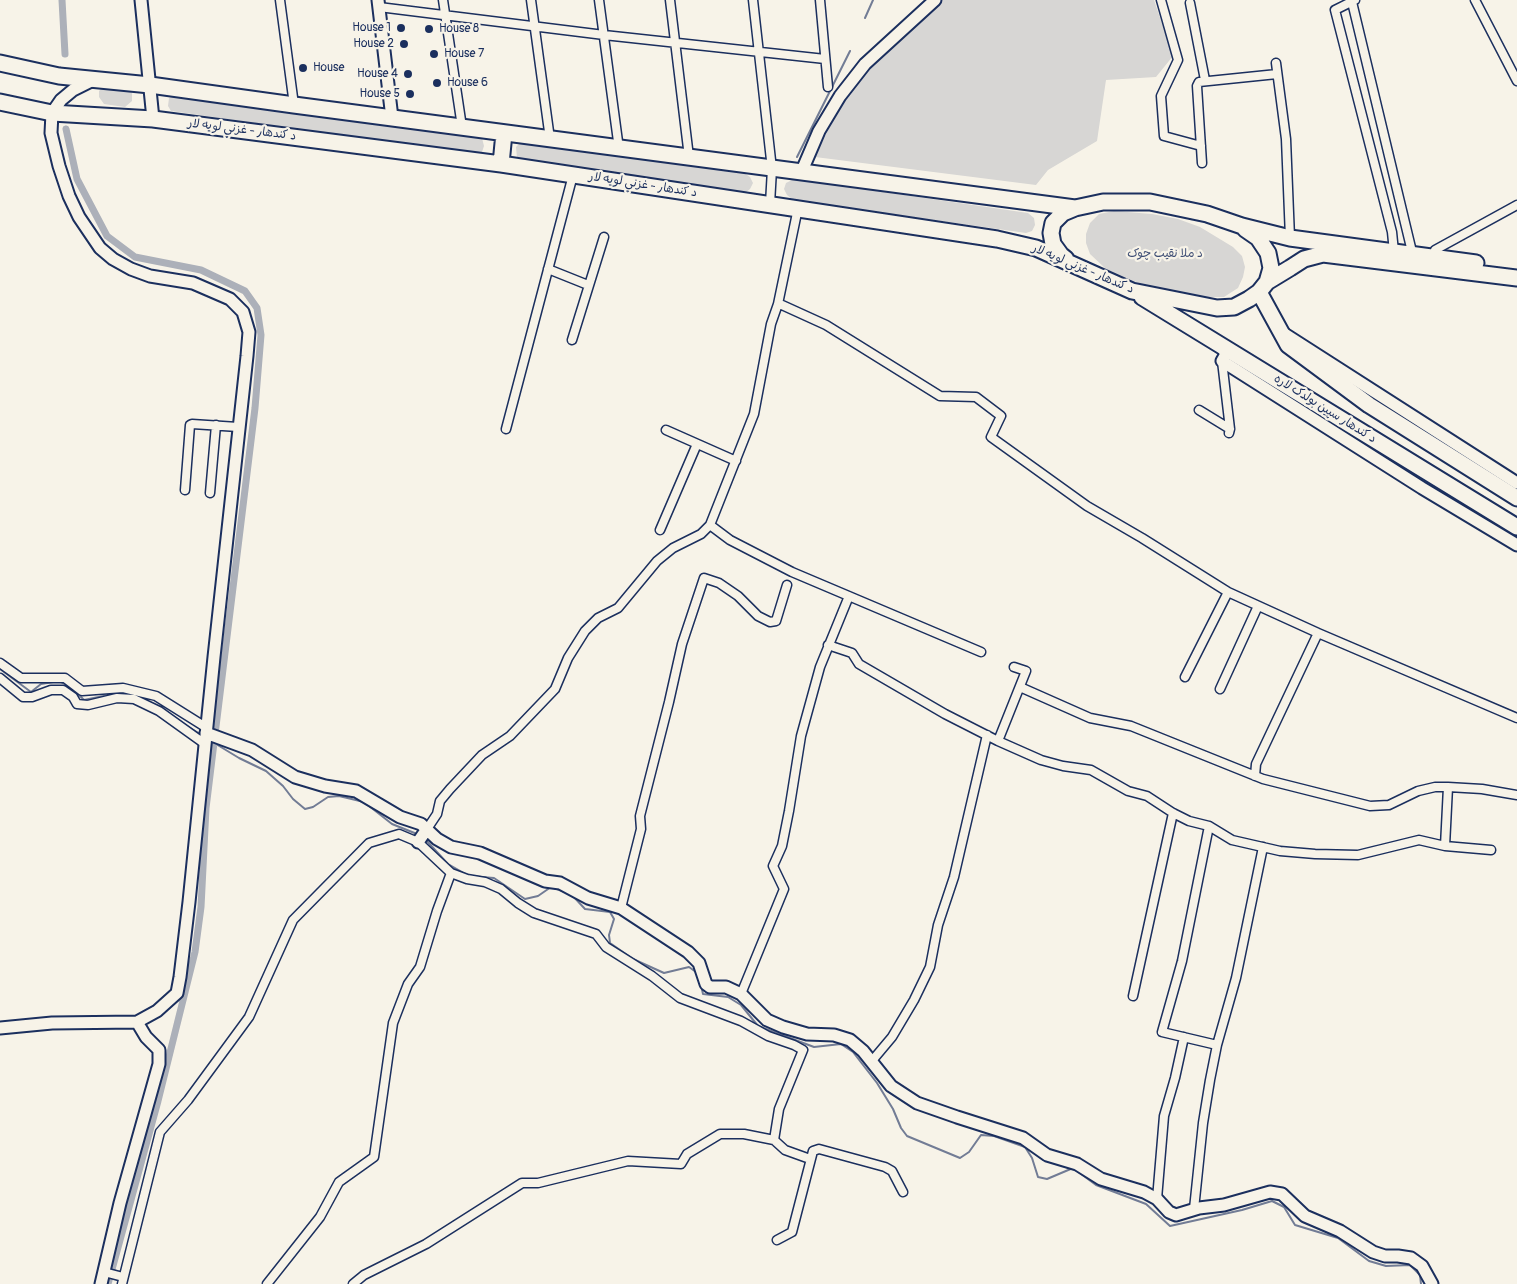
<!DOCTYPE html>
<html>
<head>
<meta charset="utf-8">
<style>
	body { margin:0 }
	canvas { display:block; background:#f7f3e8 }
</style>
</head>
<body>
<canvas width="1517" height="1284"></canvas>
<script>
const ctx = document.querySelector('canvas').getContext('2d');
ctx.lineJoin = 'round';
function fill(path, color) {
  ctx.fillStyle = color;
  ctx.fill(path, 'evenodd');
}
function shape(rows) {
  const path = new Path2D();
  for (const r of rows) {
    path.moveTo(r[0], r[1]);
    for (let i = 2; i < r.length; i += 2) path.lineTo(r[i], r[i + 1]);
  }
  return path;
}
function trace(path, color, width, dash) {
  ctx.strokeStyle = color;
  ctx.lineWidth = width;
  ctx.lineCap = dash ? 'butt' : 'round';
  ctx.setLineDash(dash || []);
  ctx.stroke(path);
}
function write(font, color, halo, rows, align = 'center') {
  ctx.font = font + ' Pangolin,"Playpen Sans Arabic",sans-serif';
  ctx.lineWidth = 4.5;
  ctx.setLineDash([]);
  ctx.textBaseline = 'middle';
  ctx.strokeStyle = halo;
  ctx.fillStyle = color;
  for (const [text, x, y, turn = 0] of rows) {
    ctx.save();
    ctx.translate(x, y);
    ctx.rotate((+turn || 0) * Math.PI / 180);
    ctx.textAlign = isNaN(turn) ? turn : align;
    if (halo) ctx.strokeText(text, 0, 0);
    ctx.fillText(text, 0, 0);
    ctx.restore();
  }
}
const green = shape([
	[943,0,1154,0,1173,56,1156,77,1106,80,1097,141,1048,170,1036,185,815,157,838,110,868,69],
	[103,87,128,89,132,93,132,101,125,107,104,104,99,97,99,91],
	[175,95,475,133,482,138,484,146,482,152,475,154,171,111,168,106,169,98],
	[525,142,744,173,750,177,753,183,750,189,745,193,732,192,522,161,517,158,516,147,520,143],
	[794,179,1028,213,1034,218,1035,225,1032,231,1026,233,793,200,787,195,784,189,786,183],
	[1114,211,1152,214,1178,219,1200,227,1233,247,1242,256,1245,267,1243,277,1238,288,1224,297,1193,297,1150,288,1106,269,1090,254,1086,243,1086,234,1090,223,1099,214]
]);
const stream = shape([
	[865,18,873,0],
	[797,157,850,51],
	[0,669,31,692,41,684,59,681,71,687,84,700,118,693,125,695],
	[179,721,200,734],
	[211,741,239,758,266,771,283,786,293,799,305,809,313,807,328,797,339,796,364,802,392,824,417,834],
	[425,839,448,864,469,876,494,878,525,899,538,896,551,887,568,893],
	[572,895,585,909,610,912,614,919,609,935,610,943,633,959,664,973,689,967,696,972],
	[701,985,703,994,728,997,741,1005,758,1026,814,1047,841,1044,853,1052,877,1083,893,1109,901,1128,907,1136,960,1158,969,1152,981,1135,994,1136,1025,1147,1032,1158,1038,1177,1047,1179,1073,1168,1096,1185,1146,1204,1170,1226,1242,1210,1272,1201,1284,1207,1295,1225,1338,1238,1369,1261,1386,1266,1410,1265,1420,1275,1421,1284]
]);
const canal = shape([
	[62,0,65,54],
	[66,129,77,179,107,236,135,257,201,270,245,291,257,308,261,335,255,408,206,808,201,907,195,952,158,1101,108,1284]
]);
const street = shape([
	[280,0,294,105],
	[443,0,462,127],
	[531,0,550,139],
	[599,0,619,149],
	[670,0,689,157],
	[753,0,772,169,770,204],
	[820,0,828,87],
	[1161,0,1178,60,1161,96,1164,136,1201,146],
	[1355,0,1335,10,1392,232,1394,252],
	[1475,0,1517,81],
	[1352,2,1413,256],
	[1190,3,1205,80],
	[379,7,604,35,825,59],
	[1276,63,1286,139,1290,238],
	[1202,163,1197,86,1199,82,1277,74],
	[1433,256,1435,250,1517,205],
	[548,269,588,285],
	[778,304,782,305,826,325,940,396,976,397,1001,416,991,437,1087,506,1142,538,1228,592,1318,633,1517,718],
	[572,340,604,237],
	[1222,361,1230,429,1229,433],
	[1199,410,1230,429],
	[506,429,573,175],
	[666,430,736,461],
	[185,490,190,425,192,424,238,427],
	[210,493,216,425],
	[710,525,730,540,792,572,981,652],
	[660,530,697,444],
	[828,645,852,653,859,664,945,714,998,741,1041,760,1063,766,1091,770,1128,791,1147,796,1173,813,1189,821,1209,826,1232,840,1280,851,1315,854,1358,855,1419,840,1445,846,1491,850],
	[0,663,21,678,65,678,82,691,123,688,156,696,207,728],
	[1185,677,1228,592],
	[0,678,23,697,32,697,51,690,63,690,73,697,77,704,88,705,117,698,134,699,159,711,205,744],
	[1020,687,1090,718,1131,726,1263,779,1370,806,1389,805,1418,791,1435,787,1448,787,1482,789,1517,795],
	[1220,689,1258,606],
	[998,741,1026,671,1014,667],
	[1255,776,1256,764,1318,633],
	[1209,826,1182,961,1162,1032,1217,1045],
	[427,829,437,814,440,801,450,789,482,755,510,736,555,689,568,658,585,631,598,618,618,608,657,561,673,548,701,534,710,525,754,414,771,324,778,304,798,208],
	[1445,846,1448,787],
	[621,908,641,829,640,816,669,702,682,644,704,578,719,583,738,596,758,616,770,622,776,621,787,585],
	[741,994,784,889,773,866,782,846,789,811,801,736,820,667,849,596],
	[1133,996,1173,813],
	[871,1062,892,1037,914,1000,930,967,938,925,954,877,987,735],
	[1157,1199,1164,1116,1175,1078,1184,1037],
	[1194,1209,1203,1123,1210,1080,1217,1045,1236,978,1263,847],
	[777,1240,792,1232,813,1151,819,1149,885,1167,892,1171,903,1192],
	[104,1272,123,1277],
	[122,1284,160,1132,188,1100,249,1017,293,920,369,843,399,834,418,842,451,873,467,879,485,882,501,889,518,903,534,913,596,934,606,947,652,976,680,998,741,1021,768,1036,794,1045,803,1050,779,1109,774,1140],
	[267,1284,320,1217,339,1182,374,1157,393,1023,408,984,420,967,437,911,451,873],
	[353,1284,364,1275,426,1244,522,1183,538,1183,628,1161,681,1164,687,1154,720,1134,744,1134,774,1140,785,1150,810,1159]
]);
const secondary = shape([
	[141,0,153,119],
	[378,0,392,118],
	[801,173,819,131,840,96,865,64,935,0],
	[1283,333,1517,483],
	[1221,345,1226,354,1222,361,1422,488,1517,545],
	[206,733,252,750,295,777,325,786,356,791,400,817,421,824,437,839,451,847,480,853,545,881,560,883,588,898,621,908,688,952,699,963,706,984,710,987,726,987,741,994,767,1020,783,1027,807,1034,834,1035,850,1040,863,1051,891,1086,917,1103,957,1117,1023,1138,1047,1155,1077,1164,1101,1179,1144,1192,1157,1199,1169,1212,1176,1215,1199,1208,1224,1205,1270,1192,1282,1194,1305,1216,1340,1231,1373,1252,1385,1256,1398,1256,1411,1258,1422,1266,1432,1284],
	[418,842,427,829],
	[0,1028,52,1023,137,1022,157,1011,177,993,180,977,189,902,214,657,247,356,249,332,243,312,230,299,193,283,150,276,131,269,113,259,100,248,79,217,69,196,59,166,51,133,52,113,61,100,73,90,95,79],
	[101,1284,120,1203,159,1064,159,1050,146,1037,137,1022]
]);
const highway = shape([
	[0,63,59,76,150,85,294,105,1075,208,1103,202,1150,202,1207,214,1242,226,1290,238,1476,263],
	[0,102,52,113,153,119,501,164,997,239,1036,248,1132,291,1217,308,1234,307,1249,299,1259,292,1267,282,1290,268,1304,259,1323,254,1517,278],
	[501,164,504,133],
	[1245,229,1258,238,1268,253,1271,268,1267,282],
	[1066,259,1061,255,1053,244,1051,233,1053,223,1063,213,1075,208],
	[1259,292,1288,345,1369,405,1517,498],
	[1142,297,1517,527]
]);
const markers = [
	[401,28,5,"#1b2f5e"],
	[429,29,5,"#1b2f5e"],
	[404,44,5,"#1b2f5e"],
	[434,54,5,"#1b2f5e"],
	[303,68,5,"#1b2f5e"],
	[408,74,5,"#1b2f5e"],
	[437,83,5,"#1b2f5e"],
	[410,94,5,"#1b2f5e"]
];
const poiNames = [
	["House 1",391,28],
	["House 8",439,29,"left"],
	["House 2",394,44],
	["House 7",444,54,"left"],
	["House",313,68,"left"],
	["House 4",398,74],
	["House 6",447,83,"left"],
	["House 5",400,94]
];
const streetNames = [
	["د کندهار - غزني لويه لار",242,130,7],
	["د کندهار - غزني لويه لار",643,185,9],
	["د کندهار - غزني لويه لار",1083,269,23],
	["د کندهار سپین بولدک لاره",1325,409,32]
];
const parkNames = [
	["د ملا نقيب چوک",1165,254]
];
fill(green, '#d7d6d4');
trace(stream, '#727c95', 2);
trace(canal, '#acb0b9', 7);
trace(street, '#1b2f5e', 11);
trace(secondary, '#1b2f5e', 15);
trace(highway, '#1b2f5e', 19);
trace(street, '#f7f3e8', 8);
trace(secondary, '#f7f3e8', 11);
trace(highway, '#f7f3e8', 15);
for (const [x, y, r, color] of markers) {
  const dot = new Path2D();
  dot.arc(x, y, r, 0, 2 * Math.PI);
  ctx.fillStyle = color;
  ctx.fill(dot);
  trace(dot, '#f7f3e8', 2);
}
write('12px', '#1b2f5e', '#f7f3e8', poiNames, 'right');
write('12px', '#1b2f5e', '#f7f3e8', streetNames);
write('12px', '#415076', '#f7f3e8', parkNames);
</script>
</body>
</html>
